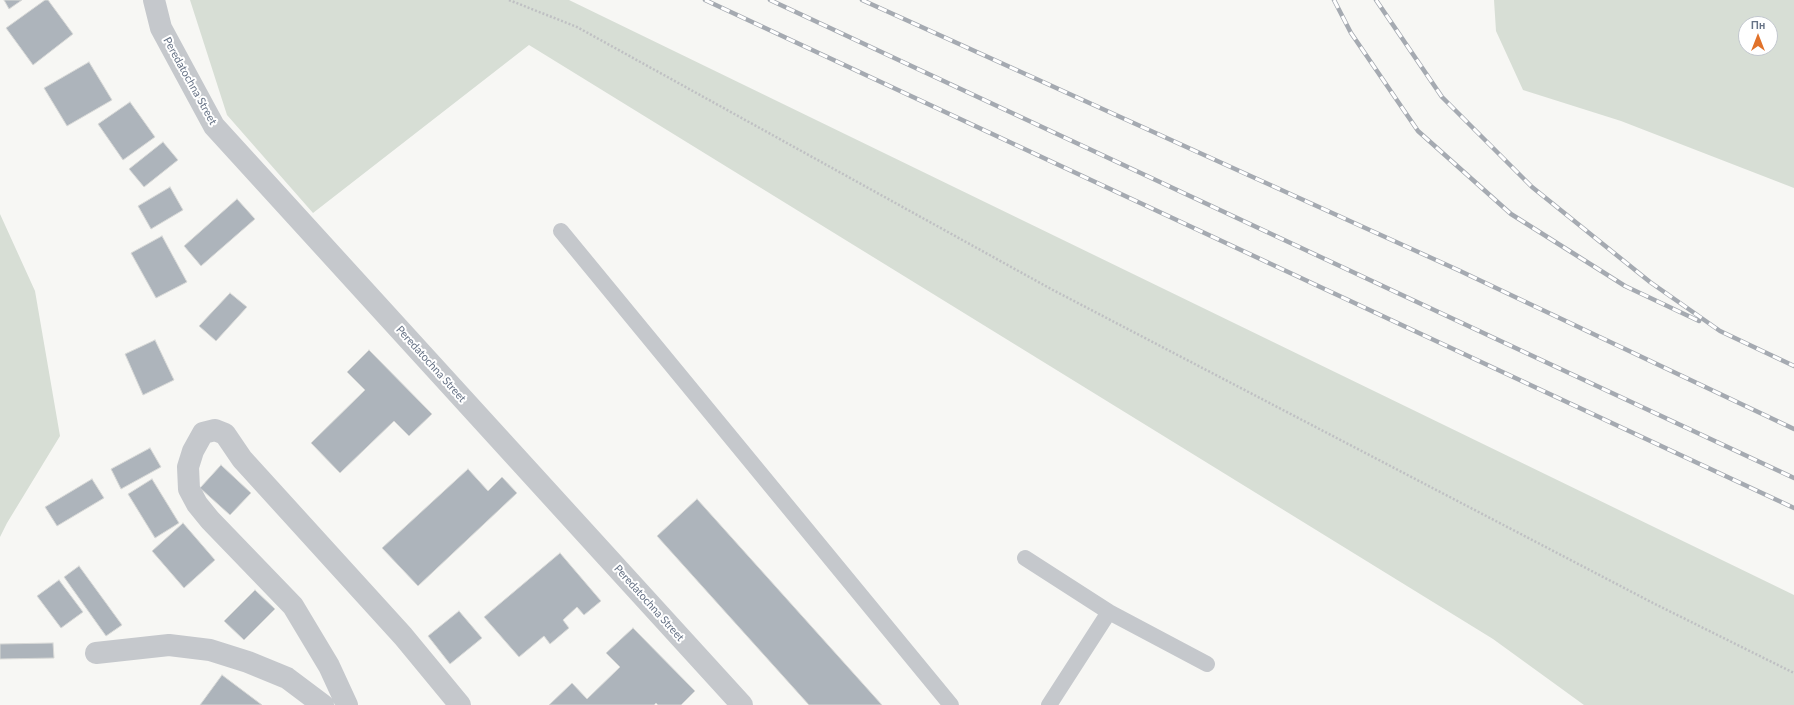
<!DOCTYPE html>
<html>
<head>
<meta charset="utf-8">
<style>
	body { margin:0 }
	#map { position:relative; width:1794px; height:705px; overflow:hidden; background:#f7f7f4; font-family:Lato,sans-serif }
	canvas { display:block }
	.north { position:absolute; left:1738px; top:16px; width:40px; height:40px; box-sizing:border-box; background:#fff; border:1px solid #c2c7ce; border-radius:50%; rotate:0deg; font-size:11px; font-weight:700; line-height:16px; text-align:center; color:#667285 }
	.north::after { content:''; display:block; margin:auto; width:14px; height:18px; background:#e1722a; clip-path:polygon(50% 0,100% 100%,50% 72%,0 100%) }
</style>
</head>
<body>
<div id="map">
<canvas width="1794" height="705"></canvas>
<div class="north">Пн</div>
</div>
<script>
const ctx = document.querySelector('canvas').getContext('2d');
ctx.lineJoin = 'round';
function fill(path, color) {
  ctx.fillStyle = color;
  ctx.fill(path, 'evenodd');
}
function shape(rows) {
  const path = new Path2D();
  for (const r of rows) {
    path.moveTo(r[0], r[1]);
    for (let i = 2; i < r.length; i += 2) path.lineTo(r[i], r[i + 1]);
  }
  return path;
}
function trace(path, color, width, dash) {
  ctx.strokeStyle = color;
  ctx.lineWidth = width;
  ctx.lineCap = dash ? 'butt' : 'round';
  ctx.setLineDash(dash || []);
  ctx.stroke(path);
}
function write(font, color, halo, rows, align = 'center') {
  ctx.font = font + ' Lato,sans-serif';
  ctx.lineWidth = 4;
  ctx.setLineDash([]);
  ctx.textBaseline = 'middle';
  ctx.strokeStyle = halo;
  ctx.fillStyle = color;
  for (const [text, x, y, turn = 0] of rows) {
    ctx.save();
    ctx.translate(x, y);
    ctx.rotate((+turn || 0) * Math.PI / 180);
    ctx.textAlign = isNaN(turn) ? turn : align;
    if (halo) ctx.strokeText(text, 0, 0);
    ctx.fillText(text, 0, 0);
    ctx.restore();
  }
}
const green = shape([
	[190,0,569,0,1794,595,1794,705,1584,705,1493,639,529,45,313,213,227,115],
	[1494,0,1794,0,1794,188,1621,121,1523,90,1496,31],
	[1746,24,1770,24,1770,48,1746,48],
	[0,214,35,291,60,436,7,523,0,537]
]);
const building = shape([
	[4,0,22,0,9,9,4,0],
	[45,0,48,0,73,34,33,65,6,28,45,0],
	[89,62,112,100,67,126,44,88,89,62],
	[130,102,155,137,123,160,98,124,130,102],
	[163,142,178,160,144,187,129,169,163,142],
	[170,187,183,210,151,229,138,206,170,187],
	[237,199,255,219,201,266,184,246,237,199],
	[162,236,187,282,156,298,131,253,162,236],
	[230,293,247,307,216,341,199,326,230,293],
	[155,340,174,380,143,395,125,354,155,340],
	[369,350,432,414,409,436,394,421,340,473,311,443,365,390,347,372,369,350],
	[150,448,161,467,121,489,111,469,150,448],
	[221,465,251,493,230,515,200,488,221,465],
	[468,469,488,491,502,477,517,493,418,586,382,548,468,469],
	[92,479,104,498,57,526,45,507,92,479],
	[152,479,179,523,155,538,128,494,152,479],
	[697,499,882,705,809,705,657,536,697,499],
	[183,523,215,560,184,588,152,551,183,523],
	[560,553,601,601,584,615,577,607,563,620,569,628,550,644,544,636,519,657,484,617,560,553],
	[79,566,122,625,106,636,64,577,79,566],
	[59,580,83,612,61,628,37,596,59,580],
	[255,590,275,609,244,640,224,621,255,590],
	[459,611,482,638,450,664,428,636,459,611],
	[633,628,695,691,681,705,658,705,656,703,654,705,549,705,572,683,587,699,620,667,606,653,633,628],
	[53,643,54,658,0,659,0,644,53,643],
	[222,675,262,705,200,705,222,675]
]);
const path = shape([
	[509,0,577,27,1051,289,1653,603,1794,673]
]);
const service = shape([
	[561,231,951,705],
	[1025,558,1109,612,1049,705],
	[1109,612,1207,664]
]);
const minor = shape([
	[154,0,161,28,214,126,742,705],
	[96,653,169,645,210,650,248,662,287,678,323,705],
	[347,705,329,666,293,606,210,520,197,504,189,489,188,467,193,451,203,433,215,430,225,434,242,459,403,636,460,705]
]);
const rail = shape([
	[705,0,1794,508],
	[770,0,1794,478],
	[862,0,1458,270,1794,429],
	[1334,0,1351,33,1418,131,1511,214,1625,286,1699,321],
	[1376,0,1442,97,1532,187,1650,282,1720,331,1794,366]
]);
const streetNames = [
	["Peredatochna Street",190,81,61],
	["Peredatochna Street",431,364,48],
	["Peredatochna Street",649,603,48]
];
fill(green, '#d7ded5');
fill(building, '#adb4bb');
trace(building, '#d8d9d7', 1);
trace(path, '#bfc0c3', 2.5, [2, 2]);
trace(service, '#c5c8cc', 16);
trace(minor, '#c5c8cc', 22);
trace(rail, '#a5aab1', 4.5);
trace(rail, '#fff', 3, [9]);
write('11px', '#667285', '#fff', streetNames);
</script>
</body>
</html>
